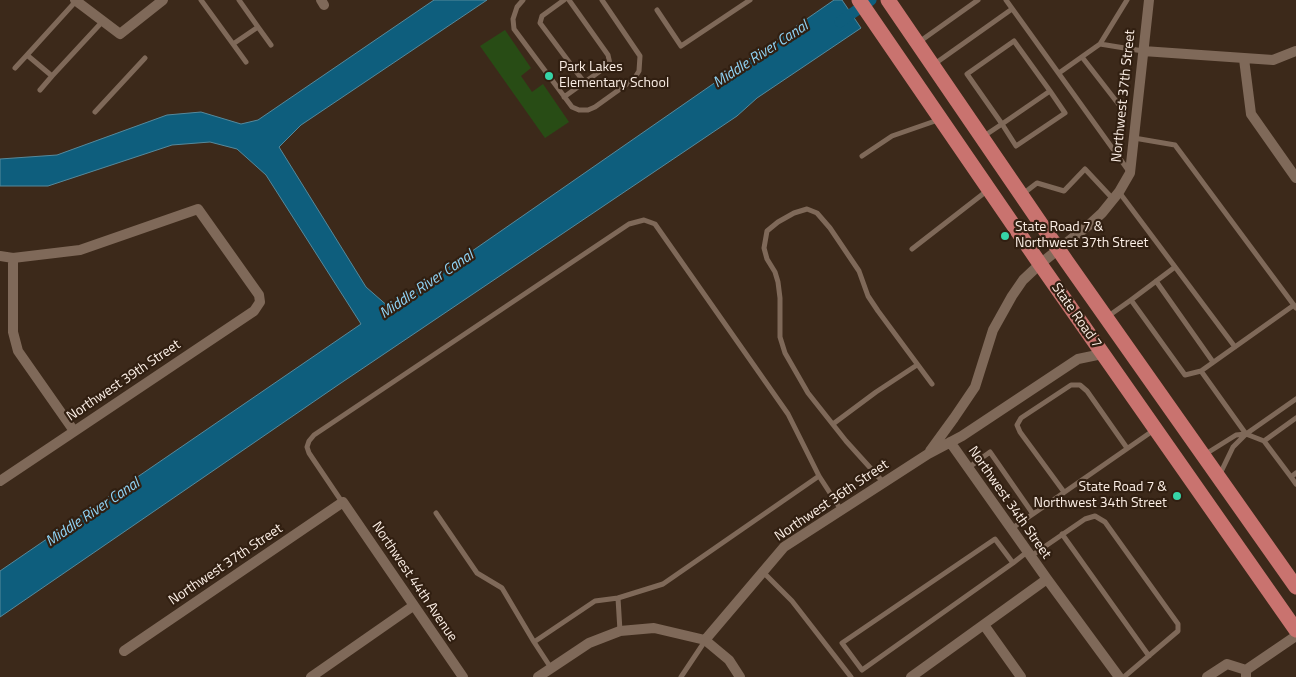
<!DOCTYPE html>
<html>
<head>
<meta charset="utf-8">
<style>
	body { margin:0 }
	canvas { display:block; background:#3c291a }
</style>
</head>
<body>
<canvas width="1296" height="677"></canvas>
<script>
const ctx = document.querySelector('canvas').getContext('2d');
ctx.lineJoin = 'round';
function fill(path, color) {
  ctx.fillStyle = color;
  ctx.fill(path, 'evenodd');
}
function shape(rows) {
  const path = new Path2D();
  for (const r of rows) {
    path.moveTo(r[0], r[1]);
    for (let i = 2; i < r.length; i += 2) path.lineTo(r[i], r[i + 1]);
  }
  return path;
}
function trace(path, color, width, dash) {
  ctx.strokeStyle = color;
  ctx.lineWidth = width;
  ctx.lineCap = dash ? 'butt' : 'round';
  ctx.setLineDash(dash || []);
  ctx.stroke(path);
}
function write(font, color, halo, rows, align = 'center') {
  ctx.font = font + ' "Titillium Web",sans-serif';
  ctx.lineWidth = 4.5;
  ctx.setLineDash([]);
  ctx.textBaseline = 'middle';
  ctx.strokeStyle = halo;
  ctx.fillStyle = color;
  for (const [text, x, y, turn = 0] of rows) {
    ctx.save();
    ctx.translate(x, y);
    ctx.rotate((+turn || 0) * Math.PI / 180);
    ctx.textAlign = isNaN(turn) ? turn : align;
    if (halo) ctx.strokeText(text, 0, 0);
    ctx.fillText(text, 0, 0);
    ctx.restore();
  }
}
const green = shape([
	[505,30,531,68,521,76,532,92,543,84,569,122,545,138,480,46]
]);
const water = shape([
	[434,0,487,0,301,125,279,147,366,287,390,308,834,0,842,0,861,28,757,98,737,116,338,385,0,617,0,571,361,324,266,175,237,149,210,142,172,145,48,186,0,186,0,159,57,155,167,115,201,112,241,124,258,120,434,0]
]);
const canal = shape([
	[840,22,871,0]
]);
const lane = shape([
	[201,0,233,44,258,27,239,0],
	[523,0,517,7,513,19,514,29,572,107,579,110,588,110,595,107,634,79,639,71,640,56,602,0],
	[564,0,542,16,540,23,584,82],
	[1006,0,1128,170],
	[76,1,27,55,52,76,102,22],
	[657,10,681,46,750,0],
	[258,27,271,45],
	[919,42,978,0],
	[233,44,246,62],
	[1100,44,1127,0],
	[1082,57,1120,106],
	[933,65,1012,9],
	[15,68,27,55],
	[1059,73,1100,44,1143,51],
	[40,90,52,76],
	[564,97,610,64,608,55,569,0],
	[95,112,145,58],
	[984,136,1002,124,1050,91,1014,41,967,74,1002,124,1016,146,1065,113,1050,91],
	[1134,138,1175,145,1296,308],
	[862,156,892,136,938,120],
	[1119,192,1235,347],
	[1024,193,1037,183,1064,191,1085,169,1113,199],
	[912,249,988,190],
	[1156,281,1213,362],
	[1131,300,1175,267],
	[1107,317,1131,300,1185,375,1201,371],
	[833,424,876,392,917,365],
	[1246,434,1201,371,1294,305],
	[1264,441,1296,418],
	[1204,455,1236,435,1246,434,1264,441,1291,477],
	[968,468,990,452,1033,514,1011,529],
	[1296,473,1291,477,1296,484],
	[1220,474,1233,447,1246,434,1296,399],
	[883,482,846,441,808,393,785,353,780,337,780,298,778,282,775,272,767,259,764,248,767,231,778,222,794,213,807,209,817,213,830,228,859,271,868,296,878,311,932,384],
	[1064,492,1020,432,1017,425,1021,418,1071,385,1080,385,1087,391,1127,448],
	[342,502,309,453,307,447,309,441,314,435,629,224,644,220,655,224,788,414,819,476,841,510],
	[436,513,477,573,502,588,534,642],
	[1033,514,1154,430],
	[1062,534,1149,656],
	[1031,556,1085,519,1095,516,1105,522,1178,624,1178,631,1124,677],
	[1013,563,995,539,842,643,862,670,1013,563,1027,552],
	[763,572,792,601,851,677],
	[620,631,618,598,663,584,819,476],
	[551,668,534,642,595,601,618,598],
	[681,677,705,641]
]);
const street = shape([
	[75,0,120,34,163,0],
	[321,0,324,5],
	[1143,51,1273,60,1296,51],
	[1244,59,1251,114,1296,178],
	[0,256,13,258,80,250,198,209,259,295,260,302,254,311,0,481],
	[13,258,13,332,18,351,74,431],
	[950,442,1047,579,1119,677],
	[930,451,954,418,975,387,993,330,1012,296,1023,280,1040,264,1089,225,1102,213,1119,192,1130,173,1149,0],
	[984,625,1021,677],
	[705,640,729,660,740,677],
	[124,651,343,502,463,677],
	[1246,670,1296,636],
	[311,677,413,606],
	[538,677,589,643,620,631,654,628,705,640,784,547,928,454,962,436,1078,359,1102,354],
	[911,677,1047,579],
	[1207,677,1227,664,1246,670,1246,677]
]);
const primary = shape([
	[859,0,1040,264,1296,630],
	[888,0,1067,262,1296,587]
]);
const markers = [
	[549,76,5,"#36d4a7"],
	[1005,236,5,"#36d4a7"],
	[1177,496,5,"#36d4a7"]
];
const poiNames = [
	["Park Lakes",559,68],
	["Elementary School",559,84],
	["State Road 7 &",1015,228],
	["Northwest 37th Street",1015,244],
	["State Road 7 &",1167,488,"right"],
	["Northwest 34th Street",1167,504,"right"]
];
const streetNames = [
	["Northwest 37th Street",1124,96,-84],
	["State Road 7",1076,316,55],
	["Northwest 39th Street",124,381,-34],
	["Northwest 36th Street",832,501,-34],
	["Northwest 34th Street",1009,503,55],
	["Northwest 37th Street",226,565,-34],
	["Northwest 44th Avenue",414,582,56]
];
const waterNames = [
	["Middle River Canal",761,55,-33],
	["Middle River Canal",427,285,-34],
	["Middle River Canal",93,513,-34]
];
fill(green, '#284c15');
fill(water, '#0e5e7d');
trace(water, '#55899c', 1);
trace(canal, '#0e5e7d', 11);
trace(lane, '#7f6959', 5);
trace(street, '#7f6959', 10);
trace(primary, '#c9736f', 15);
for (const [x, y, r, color] of markers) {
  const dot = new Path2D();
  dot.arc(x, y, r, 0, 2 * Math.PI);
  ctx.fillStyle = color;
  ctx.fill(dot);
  trace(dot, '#311f11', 2);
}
write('14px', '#fbeee5', '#311f11', poiNames, 'left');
write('14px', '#fbeee5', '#311f11', streetNames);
write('italic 15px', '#90d4f6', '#311f11', waterNames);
</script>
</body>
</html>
